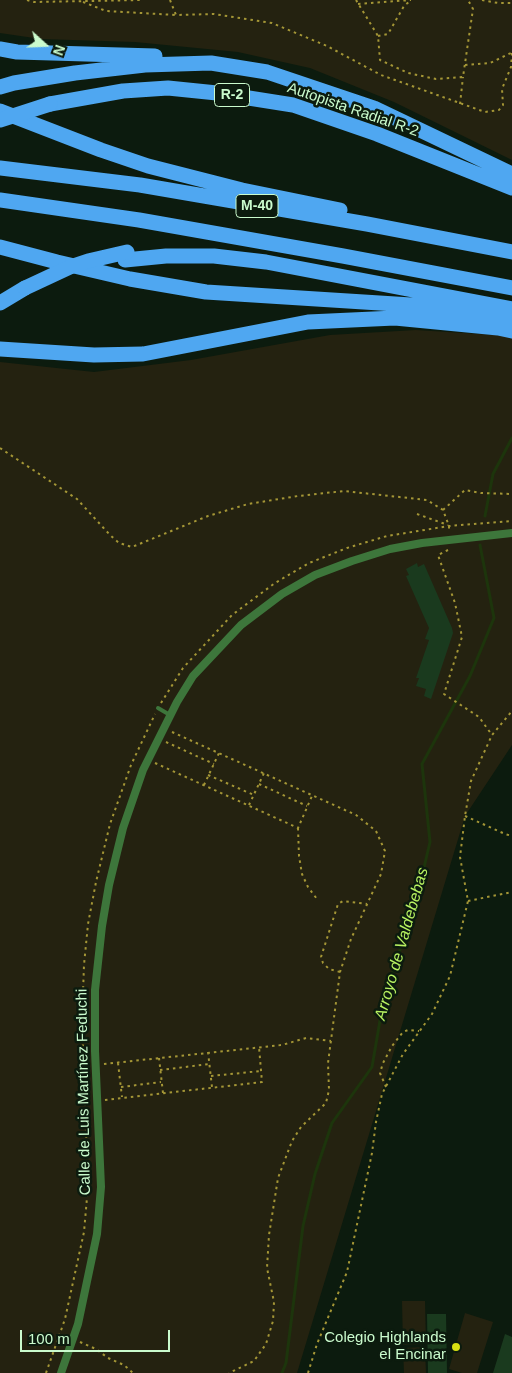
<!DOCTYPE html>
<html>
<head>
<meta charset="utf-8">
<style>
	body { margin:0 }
	#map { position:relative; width:512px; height:1373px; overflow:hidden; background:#0c1b0e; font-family:Arial,sans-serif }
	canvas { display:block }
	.north { position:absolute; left:20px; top:20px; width:50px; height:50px; -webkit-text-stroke:4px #0c1b0e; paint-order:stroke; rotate:110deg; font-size:14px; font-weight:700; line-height:20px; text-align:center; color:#cafbcd }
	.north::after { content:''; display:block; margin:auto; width:18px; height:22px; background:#cafbcd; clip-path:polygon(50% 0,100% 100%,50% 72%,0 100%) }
	.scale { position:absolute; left:20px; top:1330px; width:150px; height:22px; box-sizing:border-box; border:2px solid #cafbcd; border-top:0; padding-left:6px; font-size:15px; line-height:18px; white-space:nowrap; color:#cafbcd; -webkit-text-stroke:4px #0c1b0e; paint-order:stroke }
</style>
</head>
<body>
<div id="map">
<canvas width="512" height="1373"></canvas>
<div class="north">N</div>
<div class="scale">100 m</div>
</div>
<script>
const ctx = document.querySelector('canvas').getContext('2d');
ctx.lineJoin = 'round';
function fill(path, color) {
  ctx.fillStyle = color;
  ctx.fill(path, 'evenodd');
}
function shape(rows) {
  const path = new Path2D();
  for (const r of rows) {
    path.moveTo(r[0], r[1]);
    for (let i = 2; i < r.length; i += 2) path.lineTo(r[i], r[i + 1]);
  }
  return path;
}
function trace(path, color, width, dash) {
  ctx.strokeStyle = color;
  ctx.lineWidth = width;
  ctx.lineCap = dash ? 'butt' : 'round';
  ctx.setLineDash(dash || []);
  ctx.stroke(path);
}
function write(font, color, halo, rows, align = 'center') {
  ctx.font = font + ' Arial,sans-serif';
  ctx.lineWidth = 5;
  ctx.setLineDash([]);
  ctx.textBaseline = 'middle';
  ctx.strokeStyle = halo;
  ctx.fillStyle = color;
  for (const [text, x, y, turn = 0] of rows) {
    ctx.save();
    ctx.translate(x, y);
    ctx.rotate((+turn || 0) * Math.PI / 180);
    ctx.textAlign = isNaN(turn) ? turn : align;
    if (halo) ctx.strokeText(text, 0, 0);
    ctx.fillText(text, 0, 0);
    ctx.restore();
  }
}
const green = shape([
	[0,0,512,0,512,160,394,102,310,68,238,52,135,42,41,39,0,33],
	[416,330,512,336,512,745,465,816,297,1373,0,1373,0,362,94,372,191,360,330,335],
	[402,1301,425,1301,426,1344,403,1345],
	[465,1313,493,1322,477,1373,462,1373,449,1369],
	[425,1347,426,1373,404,1373,403,1348]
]);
const stream = shape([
	[485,516,493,474,512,438],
	[282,1373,286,1363,303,1226,315,1174,332,1123,372,1067,383,1003,418,893,430,842,422,764,470,676,494,618,480,545]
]);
const building = shape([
	[417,563,418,567,424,564,452,628,453,633,431,699,424,696,426,689,416,686,419,678,416,678,429,640,425,639,429,628,406,576,409,575,406,569],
	[427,1314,446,1314,447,1373,428,1373],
	[505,1334,512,1337,512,1373,493,1373]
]);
const path = shape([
	[27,0,34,2,142,0],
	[170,0,176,15,214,14,272,23,327,46,381,75,485,112,499,110,503,105,502,89,511,67,512,53],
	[356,0,378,36,380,60,408,73,436,79,463,77,473,9,468,0],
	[482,0,498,3,512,3],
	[83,2,106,11,176,15],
	[358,4,411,0],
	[378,36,388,34,404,6,410,1],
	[465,65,490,63,511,53,512,51],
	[460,104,463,77],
	[0,448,77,499,110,535,119,543,132,547,208,516,248,504,298,496,344,491,427,500,443,510,449,526,449,531],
	[443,510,465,490,481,493,512,494],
	[417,514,448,525],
	[448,550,438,555,455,603,462,637,444,694,479,717,492,735],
	[161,703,183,668,232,615,275,583,309,563,347,548,387,536,449,526,512,521],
	[172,732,356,815,376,831,385,851,381,874,351,939,340,972,328,1063,329,1090,326,1103,301,1127,292,1141,278,1178,269,1235,267,1268,274,1302,273,1321,266,1344,254,1361,229,1373],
	[166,742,214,764],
	[155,763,298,828,312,796],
	[208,775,254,795],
	[259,784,307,806],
	[204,785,219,753],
	[249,805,264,773],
	[465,816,505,834,512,836],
	[298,828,299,856,302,874,308,887,317,899],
	[468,901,512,892],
	[340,972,329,969,323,963,321,957,338,904,343,901,367,904],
	[208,1052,212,1087],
	[159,1058,163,1093],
	[118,1063,122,1097],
	[104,1064,282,1045,306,1038,331,1041],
	[160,1070,210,1064],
	[211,1076,261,1071],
	[121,1087,161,1082],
	[386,1087,380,1073,383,1063,392,1046,403,1032,408,1030,419,1031],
	[105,1100,262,1082,259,1047],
	[80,1342,96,1349,108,1358,124,1365,133,1373],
	[46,1373,65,1319,84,1232,88,1186,82,1021,84,965,88,924,96,882,110,824,131,765,155,714],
	[308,1373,317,1344,347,1272,372,1153,376,1122,382,1094,403,1054,432,1014,450,976,468,901,460,857,465,816,471,781,492,735,512,711]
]);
const service = shape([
	[158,708,170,715]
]);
const minor = shape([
	[61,1373,78,1324,97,1234,101,1187,95,1051,95,990,102,926,109,885,123,828,143,770,177,702,193,676,241,625,282,594,315,575,352,561,390,549,422,543,512,533]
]);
const motorway = shape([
	[0,49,17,52,155,56],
	[0,87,14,83,75,73,145,65,211,63,267,72,374,108,512,174],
	[50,104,123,91,168,88,217,93,293,105,377,134,512,188],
	[0,111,101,150,148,166,242,190,340,210],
	[0,168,140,185,367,224,512,252],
	[0,200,139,220,343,256,512,288],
	[0,247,57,262,130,279,206,292,411,305,512,319],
	[125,260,166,256,214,256,266,262,512,309],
	[0,303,25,288],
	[0,349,94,355,143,354,308,322,395,318,498,328,512,331]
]);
const motorwayBridge = shape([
	[0,120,50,104],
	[25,288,70,267,88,261,127,252]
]);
const markers = [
	[456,1347,5,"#d8e012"]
];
const shields = [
	[232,95,35],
	[257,206,42]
];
const shieldNames = [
	["R-2",232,95],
	["M-40",257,206]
];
const streetNames = [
	["Autopista Radial R-2",353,110,19],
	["Calle de Luis Martínez Feduchi",84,1092,-91]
];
const poiNames = [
	["Colegio Highlands",446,1338],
	["el Encinar",446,1355]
];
const waterNames = [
	["Arroyo de Valdebebas",402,944,-74]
];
fill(green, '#242210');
trace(stream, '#1d350c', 3);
fill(building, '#1a3a1e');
trace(path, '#a49636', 2, [2.5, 4]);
trace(service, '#3d763b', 4);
trace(minor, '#3d763b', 8);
trace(motorway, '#4fa7f1', 15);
trace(motorwayBridge, '#4fa7f1', 15);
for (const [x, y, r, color] of markers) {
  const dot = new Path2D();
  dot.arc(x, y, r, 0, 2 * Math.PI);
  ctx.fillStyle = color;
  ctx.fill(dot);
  trace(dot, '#0c1b0e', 2);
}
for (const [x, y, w] of shields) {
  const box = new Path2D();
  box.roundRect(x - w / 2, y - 11.5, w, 23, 4);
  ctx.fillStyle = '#0c1b0e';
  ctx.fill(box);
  trace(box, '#cafbcd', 1);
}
write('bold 14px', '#cafbcd', null, shieldNames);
write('15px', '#cafbcd', '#0c1b0e', streetNames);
write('15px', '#cafbcd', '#0c1b0e', poiNames, 'right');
write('italic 16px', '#b8f261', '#0c1b0e', waterNames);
</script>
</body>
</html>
